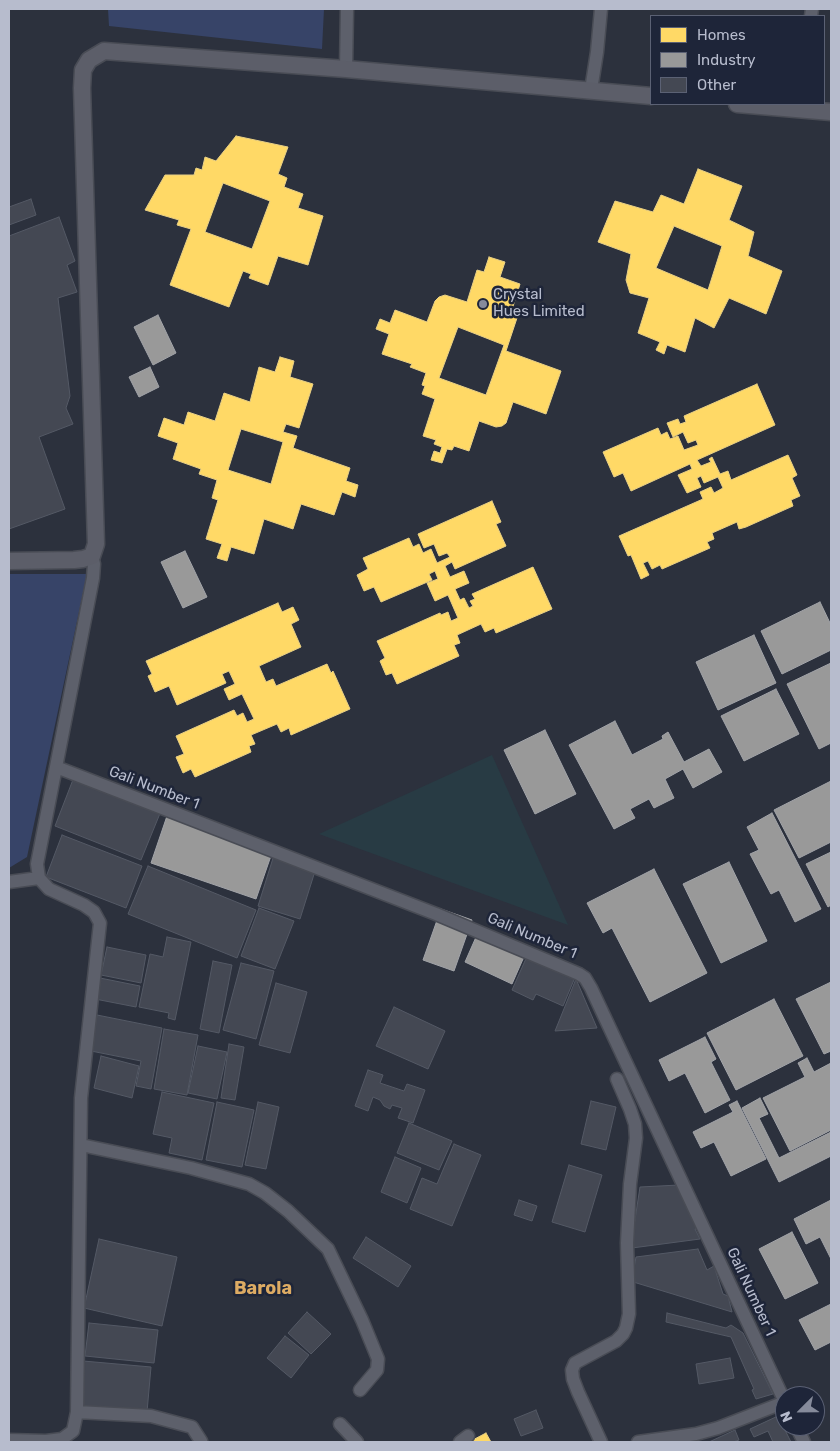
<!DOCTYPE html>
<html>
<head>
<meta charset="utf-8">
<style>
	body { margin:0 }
	#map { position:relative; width:840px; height:1451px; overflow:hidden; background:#2c313d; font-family:Rubik,sans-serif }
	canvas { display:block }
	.frame { position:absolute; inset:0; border:10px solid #b7bccd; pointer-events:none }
	.legend { position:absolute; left:650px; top:15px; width:175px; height:90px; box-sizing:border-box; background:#1e2539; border:1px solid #5b6174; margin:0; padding:6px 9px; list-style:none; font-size:15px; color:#b7bccd }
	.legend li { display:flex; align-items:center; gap:10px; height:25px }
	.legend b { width:25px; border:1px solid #5b6174 }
	.north { position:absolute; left:775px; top:1386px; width:50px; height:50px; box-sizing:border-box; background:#1e2539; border:1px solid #5b6174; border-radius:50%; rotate:247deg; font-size:14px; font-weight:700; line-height:20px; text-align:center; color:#b7bccd }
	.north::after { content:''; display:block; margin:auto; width:18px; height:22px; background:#868b9b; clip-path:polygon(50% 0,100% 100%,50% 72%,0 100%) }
</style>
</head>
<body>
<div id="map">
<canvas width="840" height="1451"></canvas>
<div class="frame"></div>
<ul class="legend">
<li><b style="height:14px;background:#ffd966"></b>Homes</li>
<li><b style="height:14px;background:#999"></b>Industry</li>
<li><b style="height:14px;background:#444853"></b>Other</li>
</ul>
<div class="north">N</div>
</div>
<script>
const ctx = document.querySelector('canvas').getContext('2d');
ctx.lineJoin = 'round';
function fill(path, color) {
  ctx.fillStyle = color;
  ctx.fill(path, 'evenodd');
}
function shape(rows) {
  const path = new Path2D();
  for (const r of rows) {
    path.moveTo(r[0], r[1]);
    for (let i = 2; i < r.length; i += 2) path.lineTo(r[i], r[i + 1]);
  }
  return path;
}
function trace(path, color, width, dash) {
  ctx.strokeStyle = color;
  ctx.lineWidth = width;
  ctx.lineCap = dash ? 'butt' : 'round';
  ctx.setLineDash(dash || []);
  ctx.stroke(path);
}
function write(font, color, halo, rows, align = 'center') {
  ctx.font = font + ' Rubik,sans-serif';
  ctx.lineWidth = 5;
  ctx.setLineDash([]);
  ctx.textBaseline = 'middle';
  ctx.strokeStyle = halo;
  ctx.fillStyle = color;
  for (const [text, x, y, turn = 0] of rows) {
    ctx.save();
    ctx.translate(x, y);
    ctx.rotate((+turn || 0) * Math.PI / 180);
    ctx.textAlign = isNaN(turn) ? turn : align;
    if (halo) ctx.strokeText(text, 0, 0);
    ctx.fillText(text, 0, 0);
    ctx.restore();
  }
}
const green = shape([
	[492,755,568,925,319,834]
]);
const water = shape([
	[108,9,324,9,322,49,109,26],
	[9,574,87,574,27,857,9,868]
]);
const homes = shape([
	[236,136,288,147,278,174,287,178,284,187,303,194,298,208,323,216,308,265,278,256,268,285,249,278,251,274,243,271,229,307,170,285,191,229,177,225,179,220,145,210,165,175,194,175,196,168,202,170,205,157,216,161,236,136],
	[223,183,270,201,252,249,205,232,223,183],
	[698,169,742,186,729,220,754,232,748,256,782,271,766,314,729,298,714,328,695,318,685,352,667,345,664,354,656,350,660,342,638,333,649,298,630,293,626,280,631,254,598,242,615,201,653,212,661,195,684,204,698,169],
	[674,226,722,246,708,290,656,268,674,226],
	[489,257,505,262,500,277,520,284,510,316,517,318,506,351,561,371,546,414,513,402,506,423,502,426,496,427,479,421,469,451,454,446,452,450,447,449,442,463,431,460,434,451,440,453,442,447,434,444,436,440,423,436,435,399,422,394,425,386,422,385,426,373,410,367,412,364,382,354,389,334,376,329,380,319,390,323,395,310,427,322,435,301,439,297,445,295,467,302,477,270,484,272,489,257],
	[458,327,504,345,486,395,439,378,458,327],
	[280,357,294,361,290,377,313,384,299,428,286,424,283,432,297,436,293,448,350,468,346,481,358,485,355,497,342,492,334,515,301,504,293,529,264,519,254,554,231,547,227,561,217,558,222,544,206,539,218,500,212,498,217,480,199,474,201,469,173,459,178,443,158,436,164,418,184,425,188,412,215,421,224,393,250,402,259,367,275,372,280,357],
	[241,429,283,442,271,484,228,470,241,429],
	[757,384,775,425,697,460,701,466,711,462,709,459,712,457,720,474,728,471,731,480,788,455,797,475,792,478,800,496,791,500,793,506,746,527,739,529,737,522,712,533,714,539,707,542,710,548,662,569,660,565,652,569,648,561,643,563,649,575,641,579,631,555,628,556,619,536,703,499,700,492,711,487,714,493,723,488,718,477,704,483,701,476,697,478,701,487,687,493,678,475,692,469,690,464,631,491,623,473,614,477,603,452,658,428,661,435,667,432,670,439,678,436,684,450,698,445,696,440,688,443,683,432,673,437,667,423,678,419,680,424,686,422,684,416,757,384],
	[492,501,501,522,496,524,506,546,455,569,452,562,445,566,450,577,464,571,469,583,455,589,460,600,464,598,469,608,473,606,470,601,475,599,472,594,533,567,552,609,496,633,494,628,485,632,481,624,457,635,460,643,454,645,459,656,397,684,392,673,386,675,380,661,385,658,377,641,440,613,441,615,448,612,451,621,458,618,448,595,435,601,427,583,438,579,435,571,429,574,432,580,381,602,374,587,364,591,357,575,368,569,363,558,409,538,413,547,419,544,423,553,431,549,437,563,450,557,447,553,439,556,434,544,424,548,418,534,492,501],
	[278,603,282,612,293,607,299,620,291,624,301,647,259,666,266,682,273,679,276,686,327,664,331,673,333,671,350,709,291,735,289,728,281,732,277,724,251,735,255,744,249,746,251,752,195,777,191,769,183,773,176,757,184,754,176,736,234,710,237,716,243,713,247,722,254,719,242,694,229,700,224,689,235,684,229,671,222,674,226,683,177,705,169,686,155,692,148,676,152,674,146,661,278,603],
	[486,1433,491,1442,469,1442,486,1433]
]);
const industry = shape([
	[158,315,176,353,153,365,134,327,158,315],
	[150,367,159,387,139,397,129,377,150,367],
	[185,551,207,597,183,608,161,562,185,551],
	[820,602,831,625,831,650,782,674,761,631,820,602],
	[754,635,776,683,718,710,696,662,754,635],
	[831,663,831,743,819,749,787,684,831,663],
	[776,689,799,734,744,761,721,716,776,689],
	[615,721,632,755,663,739,662,736,668,732,684,762,709,749,722,772,693,788,683,769,665,779,674,798,654,808,649,799,630,809,635,818,614,829,569,745,615,721],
	[545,730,576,794,535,814,504,750,545,730],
	[831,781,831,842,799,858,774,810,831,781],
	[168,813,273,850,256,899,151,863,168,813],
	[772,813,821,909,795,922,779,890,771,894,750,854,759,850,747,827,772,813],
	[831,852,831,905,828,907,806,864,831,852],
	[729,862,767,941,721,963,683,884,729,862],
	[654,869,707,973,650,1002,612,928,603,933,587,903,654,869],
	[441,909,472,920,454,971,423,960,441,909],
	[480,928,527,950,512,984,465,962,480,928],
	[831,982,831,1051,824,1054,796,999,831,982],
	[774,999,803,1056,736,1090,707,1033,774,999],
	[705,1037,716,1059,711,1062,730,1100,705,1113,685,1073,669,1081,659,1060,705,1037],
	[807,1058,814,1072,831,1063,831,1130,790,1151,763,1098,805,1077,798,1063,807,1058],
	[760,1098,768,1114,759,1118,779,1158,831,1132,831,1156,779,1182,742,1108,760,1098],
	[737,1101,766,1159,731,1176,714,1142,701,1148,693,1132,733,1112,729,1105,737,1101],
	[831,1200,831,1259,820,1237,806,1244,794,1219,831,1200],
	[792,1232,818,1283,785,1299,759,1249,792,1232],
	[831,1304,831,1342,815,1350,799,1320,831,1304]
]);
const building = shape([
	[31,199,36,215,9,225,9,207,31,199],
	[59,217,75,261,67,265,77,292,58,298,70,396,66,408,73,424,39,437,65,509,9,529,9,236,59,217],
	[74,777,161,811,141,860,55,826,74,777],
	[62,835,142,866,126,908,46,877,62,835],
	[274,855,316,868,300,919,258,906,274,855],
	[148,866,256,910,237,958,128,914,148,866],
	[259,908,294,921,275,969,241,956,259,908],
	[167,937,191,942,175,1020,168,1018,169,1013,139,1007,150,954,163,957,167,937],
	[107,947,146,955,141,983,101,975,107,947],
	[528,954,576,975,563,1006,536,994,533,1000,512,990,528,954],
	[213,961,232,965,219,1033,200,1029,213,961],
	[241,963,274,971,256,1039,223,1030,241,963],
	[100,978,140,986,136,1007,95,999,100,978],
	[576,979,597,1028,555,1031,576,979],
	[276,983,307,992,290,1053,259,1045,276,983],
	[394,1007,445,1031,428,1069,376,1046,394,1007],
	[97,1015,162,1028,151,1089,136,1086,141,1061,91,1051,97,1015],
	[164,1029,198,1035,187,1095,154,1089,164,1029],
	[229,1044,244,1047,235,1100,221,1098,229,1044],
	[198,1046,227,1052,217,1099,188,1093,198,1046],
	[101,1056,139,1066,132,1098,94,1088,101,1056],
	[368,1070,383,1075,380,1083,404,1091,407,1084,425,1090,413,1123,398,1118,402,1108,392,1105,390,1109,384,1106,380,1100,373,1097,368,1111,355,1106,368,1070],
	[162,1092,214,1103,202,1160,169,1153,172,1138,153,1134,162,1092],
	[591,1101,616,1107,606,1150,581,1144,591,1101],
	[217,1102,254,1110,242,1167,206,1160,217,1102],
	[258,1102,279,1107,266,1169,245,1165,258,1102],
	[409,1123,452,1141,439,1170,397,1153,409,1123],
	[454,1144,481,1155,452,1226,410,1209,422,1178,437,1184,454,1144],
	[395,1157,421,1168,407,1203,381,1192,395,1157],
	[569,1165,602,1175,585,1232,552,1222,569,1165],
	[679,1185,688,1211,695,1208,703,1226,695,1229,700,1239,632,1248,634,1226,640,1187,679,1185],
	[519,1200,537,1206,532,1221,514,1215,519,1200],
	[366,1237,411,1266,398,1287,353,1258,366,1237],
	[99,1239,177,1257,162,1326,84,1308,99,1239],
	[698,1249,707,1270,714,1266,723,1294,728,1296,732,1312,630,1281,631,1268,634,1268,636,1257,698,1249],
	[307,1312,331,1334,311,1354,288,1333,307,1312],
	[667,1313,726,1328,731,1325,743,1333,773,1394,756,1399,752,1390,754,1389,731,1337,666,1322,667,1313],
	[89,1323,158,1330,154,1363,85,1356,89,1323],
	[285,1336,309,1355,291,1378,267,1358,285,1336],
	[730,1358,734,1378,699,1384,696,1364,730,1358],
	[83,1361,151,1367,147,1412,79,1406,83,1361],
	[536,1410,543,1428,521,1436,514,1419,536,1410],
	[778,1416,791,1442,773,1442,768,1431,754,1437,750,1429,778,1416],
	[735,1430,739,1440,733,1442,709,1442,735,1430]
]);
const street = shape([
	[811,16,812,9],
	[346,69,347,9],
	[591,90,597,52,601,9],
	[56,767,436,914,579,974,585,978,591,988,785,1402],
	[9,882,39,878],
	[81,1145,191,1168,249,1184,265,1193,288,1211,328,1249,362,1320,378,1359,377,1370,360,1390],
	[77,1412,151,1416,192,1427,201,1441,200,1442],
	[340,1424,357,1442],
	[796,1426,804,1442],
	[9,1440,46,1441,62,1439,73,1431,77,1412,81,1098,100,923,94,912,84,905,49,889,39,878,37,864,93,578,94,564,92,556],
	[460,1442,468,1436],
	[601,1442,578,1392,573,1379,572,1370,575,1363,616,1341,623,1334,626,1328,629,1314,627,1243,630,1184,636,1138,635,1124,630,1109,617,1079],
	[638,1442,696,1434,718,1428,785,1402]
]);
const secondary = shape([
	[737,104,831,112],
	[9,561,74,560,83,559,92,556,96,544,82,88,83,70,89,60,104,51,346,69,651,96]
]);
const markers = [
	[483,304,5,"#868b9b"]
];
const poiNames = [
	["Crystal",493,295],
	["Hues Limited",493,312]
];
const streetNames = [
	["Gali Number 1",154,788,21],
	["Gali Number 1",532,936,23],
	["Gali Number 1",751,1292,65]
];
const quarterNames = [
	["Barola",263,1289]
];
fill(green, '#283b44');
fill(water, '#374468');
fill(homes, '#ffd966');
trace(homes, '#e9d085', 1);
fill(industry, '#999');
trace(industry, '#a2a4a9', 1);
fill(building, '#444853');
trace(building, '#545965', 1);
trace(street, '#494c55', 15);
trace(secondary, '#494c55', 19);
trace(street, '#5d606b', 12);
trace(secondary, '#5c5e69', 16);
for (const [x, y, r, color] of markers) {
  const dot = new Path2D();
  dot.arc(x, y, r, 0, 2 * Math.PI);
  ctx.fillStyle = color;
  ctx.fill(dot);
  trace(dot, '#1e2539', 2);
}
write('15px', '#b7bccd', '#1e2539', poiNames, 'left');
write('15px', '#b7bccd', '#1e2539', streetNames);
write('bold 18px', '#ddab63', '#1e2539', quarterNames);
</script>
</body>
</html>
